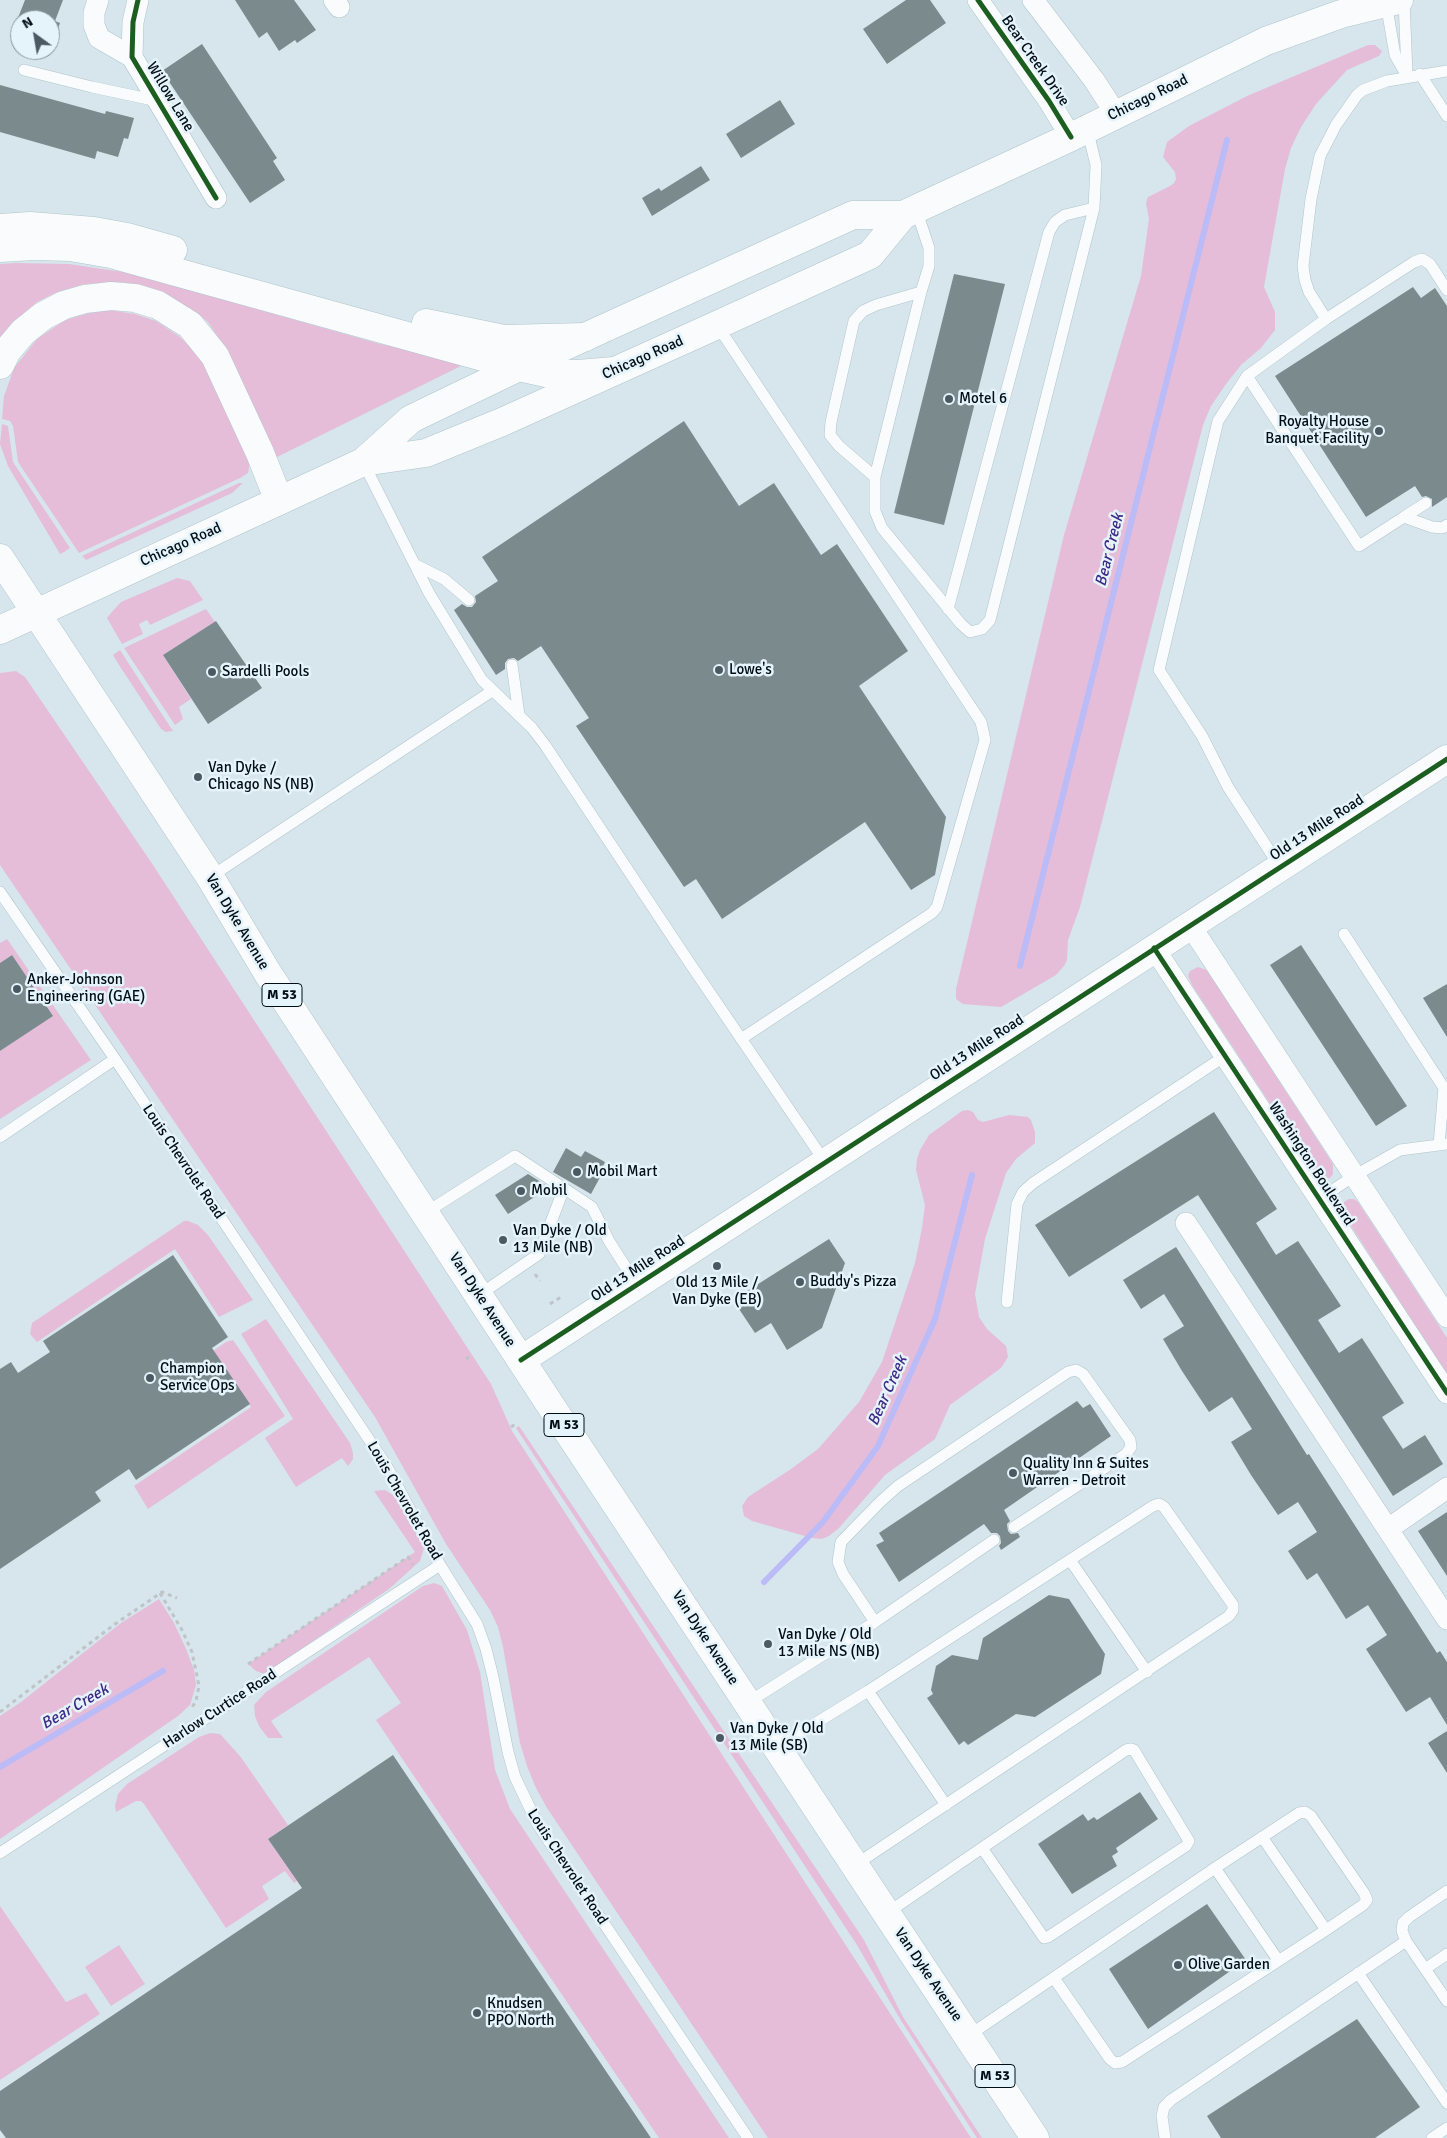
<!DOCTYPE html>
<html>
<head>
<meta charset="utf-8">
<style>
	body { margin:0 }
	#map { position:relative; width:1447px; height:2138px; overflow:hidden; background:#d6e6ec; font-family:Signika,sans-serif }
	canvas { display:block }
	.north { position:absolute; left:10px; top:10px; width:50px; height:50px; box-sizing:border-box; background:#e5f3fa; border:1px solid #89979f; border-radius:50%; rotate:328deg; font-size:14px; font-weight:700; line-height:20px; text-align:center; color:#000e17 }
	.north::after { content:''; display:block; margin:auto; width:18px; height:22px; background:#4b5a62; clip-path:polygon(50% 0,100% 100%,50% 72%,0 100%) }
</style>
</head>
<body>
<div id="map">
<canvas width="1447" height="2138"></canvas>
<div class="north">N</div>
</div>
<script>
const ctx = document.querySelector('canvas').getContext('2d');
ctx.lineJoin = 'round';
function fill(path, color) {
  ctx.fillStyle = color;
  ctx.fill(path, 'evenodd');
}
function shape(rows) {
  const path = new Path2D();
  for (const r of rows) {
    path.moveTo(r[0], r[1]);
    for (let i = 2; i < r.length; i += 2) path.lineTo(r[i], r[i + 1]);
  }
  return path;
}
function trace(path, color, width, dash) {
  ctx.strokeStyle = color;
  ctx.lineWidth = width;
  ctx.lineCap = dash ? 'butt' : 'round';
  ctx.setLineDash(dash || []);
  ctx.stroke(path);
}
function write(font, color, halo, rows, align = 'center') {
  ctx.font = font + ' Signika,sans-serif';
  ctx.lineWidth = 5;
  ctx.setLineDash([]);
  ctx.textBaseline = 'middle';
  ctx.strokeStyle = halo;
  ctx.fillStyle = color;
  for (const [text, x, y, turn = 0] of rows) {
    ctx.save();
    ctx.translate(x, y);
    ctx.rotate((+turn || 0) * Math.PI / 180);
    ctx.textAlign = isNaN(turn) ? turn : align;
    if (halo) ctx.strokeText(text, 0, 0);
    ctx.fillText(text, 0, 0);
    ctx.restore();
  }
}
const green = shape([
	[1368,45,1375,45,1382,51,1379,56,1347,70,1316,104,1301,127,1291,148,1285,169,1264,287,1275,312,1275,330,1261,348,1241,365,1226,384,1211,406,1203,425,1080,907,1068,940,1067,960,1064,966,1056,975,1001,1007,963,1004,956,999,956,989,1064,535,1141,276,1149,219,1146,203,1148,197,1170,186,1174,183,1176,179,1175,172,1163,157,1167,142,1189,126,1247,96],
	[16,263,69,264,129,273,380,344,436,355,463,365,273,459,230,365,233,362,229,354,208,322,190,308,162,293,139,285,121,282,84,284,55,293,37,302,15,321,0,337,0,264],
	[109,310,135,314,156,321,180,337,198,355,205,364,250,460,249,467,248,473,240,478,79,553,18,462,13,426,10,421,2,419,3,407,4,396,14,368,37,339,65,320,90,313],
	[2,424,8,426,13,462,70,548,64,552,60,554,8,466,0,444],
	[239,483,243,483,232,493,86,560,82,556],
	[177,578,190,581,203,600,150,625,147,620,139,624,143,634,122,644,107,618,111,613,121,602],
	[206,609,215,622,163,655,191,699,179,707,183,719,175,725,124,648],
	[120,650,127,661,173,731,166,732,161,729,121,668,113,655],
	[16,671,25,677,153,865,491,1384,512,1431,971,2138,768,2138,547,1808,536,1788,527,1766,520,1743,503,1647,498,1627,490,1610,446,1544,375,1417,0,865,0,673],
	[7,939,91,1060,0,1119,0,1051,52,1016,12,955,0,963,0,943],
	[1198,967,1207,970,1333,1164,1333,1174,1330,1178,1321,1178,1317,1175,1192,985,1188,976,1190,971],
	[968,1110,973,1112,978,1120,983,1122,1009,1115,1028,1117,1031,1120,1035,1132,1035,1143,1016,1159,1006,1173,985,1239,975,1294,979,1317,987,1329,1006,1346,1008,1357,1001,1368,950,1405,935,1439,885,1475,839,1528,829,1536,822,1539,812,1538,752,1521,744,1516,742,1506,748,1497,791,1469,818,1449,859,1402,882,1362,915,1263,922,1228,925,1205,916,1170,917,1159,920,1150,929,1135,962,1111],
	[1349,1199,1354,1199,1358,1202,1447,1338,1447,1374,1342,1212,1341,1204],
	[184,1221,188,1221,198,1225,208,1235,253,1300,219,1317,175,1249,37,1342,30,1334,32,1323],
	[266,1319,350,1443,353,1453,353,1459,348,1466,342,1458,296,1487,265,1438,293,1419,241,1334],
	[233,1340,285,1416,148,1509,134,1486,251,1407,213,1351,226,1342],
	[519,1426,864,1940,903,2017,982,2138,977,2138,900,2019,857,1945,516,1428],
	[385,1490,396,1497,416,1525,422,1539,424,1548,420,1561,389,1589,272,1669,264,1674,256,1671,248,1664,415,1552,374,1491],
	[434,1583,442,1586,467,1630,480,1672,495,1770,510,1809,729,2138,659,2138,376,1720,401,1703,369,1657,271,1721,283,1738,268,1738,259,1726,255,1716,254,1705,266,1692,423,1586],
	[159,1599,174,1623,187,1651,194,1670,196,1685,190,1705,178,1716,0,1839,0,1716,21,1702,121,1623],
	[210,1733,220,1734,240,1756,288,1825,268,1839,297,1881,294,1883,285,1871,262,1886,269,1899,226,1928,144,1804,141,1801,136,1801,116,1812,115,1806,118,1794,127,1784,199,1737],
	[0,1906,66,2002,86,1993,100,2014,0,2080],
	[119,1945,145,1984,111,2006,85,1967]
]);
const stream = shape([
	[1020,966,1227,140],
	[764,1582,823,1522,878,1446,935,1319,972,1175],
	[0,1767,163,1671]
]);
const building = shape([
	[25,0,63,0,55,21,60,23,51,48,50,20,20,20,20,36,12,33],
	[235,0,294,0,316,30,297,43,295,40,279,51,267,32,259,38],
	[906,0,930,0,946,23,887,64,863,29],
	[202,44,277,158,273,161,285,180,250,203,162,71],
	[0,85,105,114,106,111,134,118,128,139,124,138,118,157,97,151,95,159,0,132],
	[780,100,795,124,741,158,726,134],
	[701,166,710,180,652,216,642,198,659,188,661,191],
	[954,274,1005,284,944,525,894,513],
	[1413,287,1421,298,1435,288,1447,306,1447,497,1432,507,1432,499,1426,496,1422,497,1415,486,1366,517,1275,376],
	[684,421,739,506,774,483,821,555,837,544,908,651,859,686,946,817,935,875,911,890,865,822,722,919,696,879,684,887,576,726,589,718,541,646,518,661,514,658,508,659,505,663,505,669,496,675,454,610,462,604,467,607,472,607,476,602,475,596,498,581,482,557],
	[216,621,262,688,208,724,163,655],
	[1301,945,1407,1106,1376,1126,1270,965],
	[12,955,53,1016,0,1051,0,963],
	[1447,984,1447,1037,1423,998],
	[1214,1112,1277,1209,1256,1223,1276,1255,1298,1241,1341,1306,1318,1320,1339,1353,1362,1338,1404,1403,1382,1417,1403,1449,1425,1435,1443,1464,1393,1496,1198,1195,1069,1277,1035,1225],
	[566,1148,581,1157,585,1151,605,1162,602,1168,604,1170,591,1194,553,1172],
	[528,1174,544,1184,547,1189,508,1214,495,1195],
	[829,1239,845,1263,822,1328,787,1350,771,1323,755,1333,733,1300],
	[1176,1247,1307,1455,1309,1454,1437,1653,1440,1651,1447,1662,1447,1725,1430,1697,1406,1712,1366,1649,1387,1635,1368,1605,1346,1619,1317,1573,1307,1580,1288,1551,1317,1532,1298,1502,1278,1515,1251,1475,1231,1442,1252,1429,1232,1397,1209,1412,1182,1371,1163,1339,1184,1326,1164,1294,1141,1309,1123,1280],
	[173,1255,228,1337,212,1348,250,1404,136,1480,129,1469,95,1492,101,1501,0,1569,0,1369,11,1362,18,1373,50,1352,43,1341],
	[1077,1401,1083,1408,1090,1404,1111,1436,1004,1510,1010,1521,1007,1524,1008,1531,1011,1534,1018,1533,1020,1537,1001,1550,999,1546,1001,1543,1000,1536,997,1533,991,1533,984,1524,899,1582,876,1545,884,1541,879,1533],
	[1447,1512,1447,1576,1418,1531],
	[1049,1595,1069,1599,1105,1654,1101,1674,1035,1717,1016,1714,968,1745,964,1741,959,1745,927,1698,933,1694,931,1690,936,1666,952,1655,978,1660,983,1638],
	[1447,1731,1447,1773,1428,1743],
	[393,1755,651,2138,6,2138,0,2130,0,2091,302,1888,268,1839],
	[1140,1792,1158,1819,1116,1848,1118,1852,1112,1856,1117,1866,1072,1894,1038,1844,1083,1814,1088,1821,1094,1817,1097,1820],
	[1207,1904,1246,1960,1148,2029,1109,1969],
	[1357,2019,1420,2107,1375,2138,1221,2138,1207,2116]
]);
const path = shape([
	[535,1274,540,1281],
	[550,1304,561,1297],
	[466,1359,469,1357],
	[511,1427,517,1423],
	[160,1593,182,1630,192,1652,199,1686,196,1701,191,1709],
	[248,1664,408,1557,413,1565],
	[0,1712,115,1624,162,1592,177,1598]
]);
const lane = shape([
	[1404,0,1407,74],
	[1386,3,1395,55,1407,76],
	[24,70,92,87,158,101],
	[1420,74,1447,116],
	[916,209,929,248,929,266,921,292,875,477,875,511,882,528,961,624,970,632,982,629,990,620,1094,208,1096,165,1087,128],
	[1326,319,1414,262,1422,259,1430,264,1447,290],
	[717,325,981,722,985,740,937,907,932,913,741,1039],
	[1247,376,1359,546,1404,517,1432,527,1442,528,1447,525],
	[363,462,429,593,482,680,532,728,545,745,691,965,825,1162],
	[875,477,839,446,830,435,831,422,854,321,863,311,876,305,921,292],
	[1404,517,1426,503],
	[416,565,444,579,469,600],
	[948,609,1049,232,1055,222,1065,215,1094,208],
	[512,665,519,715],
	[1280,867,1228,787,1202,736,1159,670,1218,421,1247,376,1326,319,1309,292,1305,280,1303,266,1311,199,1320,156,1336,125,1357,95,1363,90,1387,81,1447,71],
	[210,877,492,691],
	[0,892,115,1059,386,1465,440,1565,477,1624,486,1649,493,1677,508,1752,515,1777,538,1825,748,2138],
	[1344,934,1444,1088,1439,1145],
	[0,1137,115,1059],
	[1319,1199,1354,1176,1400,1150,1447,1144],
	[425,1213,515,1156,592,1207,609,1241,637,1285],
	[479,1295,539,1254,564,1188],
	[1007,1302,1017,1204,1023,1192,1033,1183,1225,1056],
	[1070,1560,1147,1672],
	[875,1622,843,1574,838,1562,841,1542,880,1502,898,1486,1068,1372,1076,1370,1083,1374,1130,1440,1131,1447,1126,1454,1014,1527],
	[868,1691,946,1805],
	[747,1703,875,1622,994,1540],
	[777,1747,868,1691,1153,1506,1159,1504,1164,1507,1233,1605,1233,1610,1229,1616,855,1865],
	[1262,1837,1326,1930],
	[0,1853,440,1565],
	[1215,1868,1278,1960],
	[1447,1891,1409,1917,1403,1923,1402,1931,1406,1941,1447,2001],
	[887,1913,982,1848,1126,1750,1131,1749,1134,1750,1189,1841,1186,1846,1048,1937,1044,1938,982,1848],
	[1425,1969,1447,1954],
	[1358,1973,1447,2103],
	[968,2036,1215,1868,1299,1813,1305,1812,1311,1816,1364,1893,1367,1900,1363,1905,1326,1930,1122,2062,1115,2063,1110,2059,1054,1978],
	[1165,2138,1162,2116,1164,2107,1171,2100,1406,1941],
	[1432,2138,1447,2128]
]);
const street = shape([
	[98,0,94,13,94,25,99,38,132,57],
	[138,0,133,22,132,57,216,198],
	[334,0,339,7],
	[978,0,1049,101,1071,137],
	[1033,0,1094,80,1116,114],
	[1190,925,1447,1317],
	[1154,948,1447,1393],
	[1186,1223,1447,1619],
	[1388,1529,1447,1488]
]);
const secondary = shape([
	[363,462,426,453,502,422,717,325,870,255,903,215],
	[0,630,363,462,411,419,519,367,853,215,903,215,1071,137,1266,41,1341,14,1399,0],
	[521,1360,1447,759]
]);
const primary = shape([
	[0,228,30,226,94,231,127,237,173,250],
	[0,248,34,246,70,247,111,254,519,367,546,373,578,374,614,371],
	[426,323,504,339,585,337],
	[0,365,7,351,23,332,43,316,64,305,85,299,111,296,135,298,158,305,190,325,215,356,260,453,279,501],
	[0,558,210,877,267,972,549,1403,1035,2138]
]);
const cycleway = shape([
	[138,0,133,22,132,57,216,198],
	[978,0,1049,101,1071,137],
	[1154,948,1447,1393],
	[521,1360,1447,759]
]);
const markers = [
	[949,399,5,"#4b5a62"],
	[1379,431,5,"#4b5a62"],
	[719,670,5,"#4b5a62"],
	[212,672,5,"#4b5a62"],
	[198,777,5,"#4b5a62"],
	[17,989,5,"#4b5a62"],
	[577,1172,5,"#4b5a62"],
	[521,1191,5,"#4b5a62"],
	[503,1240,5,"#4b5a62"],
	[717,1266,5,"#4b5a62"],
	[800,1282,5,"#4b5a62"],
	[150,1378,5,"#4b5a62"],
	[1013,1473,5,"#4b5a62"],
	[768,1644,5,"#4b5a62"],
	[720,1738,5,"#4b5a62"],
	[1178,1965,5,"#4b5a62"],
	[477,2013,5,"#4b5a62"]
];
const shields = [
	[282,995,40],
	[564,1425,40],
	[995,2076,40]
];
const shieldNames = [
	["M 53",282,995],
	["M 53",564,1425],
	["M 53",995,2076]
];
const streetNames = [
	["Bear Creek Drive",1035,61,55],
	["Willow Lane",170,97,59],
	["Chicago Road",1148,98,-26],
	["Chicago Road",643,358,-24],
	["Chicago Road",181,545,-24],
	["Old 13 Mile Road",1317,828,-33],
	["Van Dyke Avenue",237,922,59],
	["Old 13 Mile Road",977,1048,-33],
	["Louis Chevrolet Road",183,1162,56],
	["Washington Boulevard",1311,1164,57],
	["Old 13 Mile Road",638,1269,-33],
	["Van Dyke Avenue",482,1300,57],
	["Louis Chevrolet Road",404,1501,60],
	["Van Dyke Avenue",705,1638,57],
	["Harlow Curtice Road",220,1709,-33],
	["Louis Chevrolet Road",567,1867,57],
	["Van Dyke Avenue",928,1975,56]
];
const poiNames = [
	["Motel 6",959,399],
	["Royalty House",1369,422,"right"],
	["Banquet Facility",1369,439,"right"],
	["Lowe's",729,670],
	["Sardelli Pools",222,672],
	["Van Dyke /",208,768],
	["Chicago NS (NB)",208,785],
	["Anker-Johnson",27,980],
	["Engineering (GAE)",27,997],
	["Mobil Mart",587,1172],
	["Mobil",531,1191],
	["Van Dyke / Old",513,1231],
	["13 Mile (NB)",513,1248],
	["Buddy's Pizza",810,1282],
	["Old 13 Mile /",717,1283,"center"],
	["Van Dyke (EB)",717,1300,"center"],
	["Champion",160,1369],
	["Service Ops",160,1386],
	["Quality Inn & Suites",1023,1464],
	["Warren - Detroit",1023,1481],
	["Van Dyke / Old",778,1635],
	["13 Mile NS (NB)",778,1652],
	["Van Dyke / Old",730,1729],
	["13 Mile (SB)",730,1746],
	["Olive Garden",1188,1965],
	["Knudsen",487,2004],
	["PPO North",487,2021]
];
const waterNames = [
	["Bear Creek",1110,550,-76],
	["Bear Creek",888,1391,-66],
	["Bear Creek",75,1707,-30]
];
fill(green, '#e5bdd9');
trace(stream, '#bbbbf7', 6);
fill(building, '#7b8a8d');
trace(lane, '#afc4cd', 12);
trace(street, '#afc4cd', 22);
trace(secondary, '#afc4cd', 29);
trace(primary, '#afc4cd', 29);
trace(path, '#bfc4c8', 3, [4, 4]);
trace(lane, '#f9fbfc', 11);
trace(street, '#f9fbfc', 21);
trace(secondary, '#f9fbfc', 28);
trace(primary, '#f9fbfc', 28);
trace(cycleway, '#1b5e20', 5);
for (const [x, y, r, color] of markers) {
  const dot = new Path2D();
  dot.arc(x, y, r, 0, 2 * Math.PI);
  ctx.fillStyle = color;
  ctx.fill(dot);
  trace(dot, '#e5f3fa', 2);
}
for (const [x, y, w] of shields) {
  const box = new Path2D();
  box.roundRect(x - w / 2, y - 11.5, w, 23, 4);
  ctx.fillStyle = '#e5f3fa';
  ctx.fill(box);
  trace(box, '#000e17', 1);
}
write('bold 14px', '#000e17', null, shieldNames);
write('15px', '#000e17', '#e5f3fa', streetNames);
write('15px', '#000e17', '#e5f3fa', poiNames, 'left');
write('italic 16px', '#3e2987', '#e5f3fa', waterNames);
</script>
</body>
</html>
